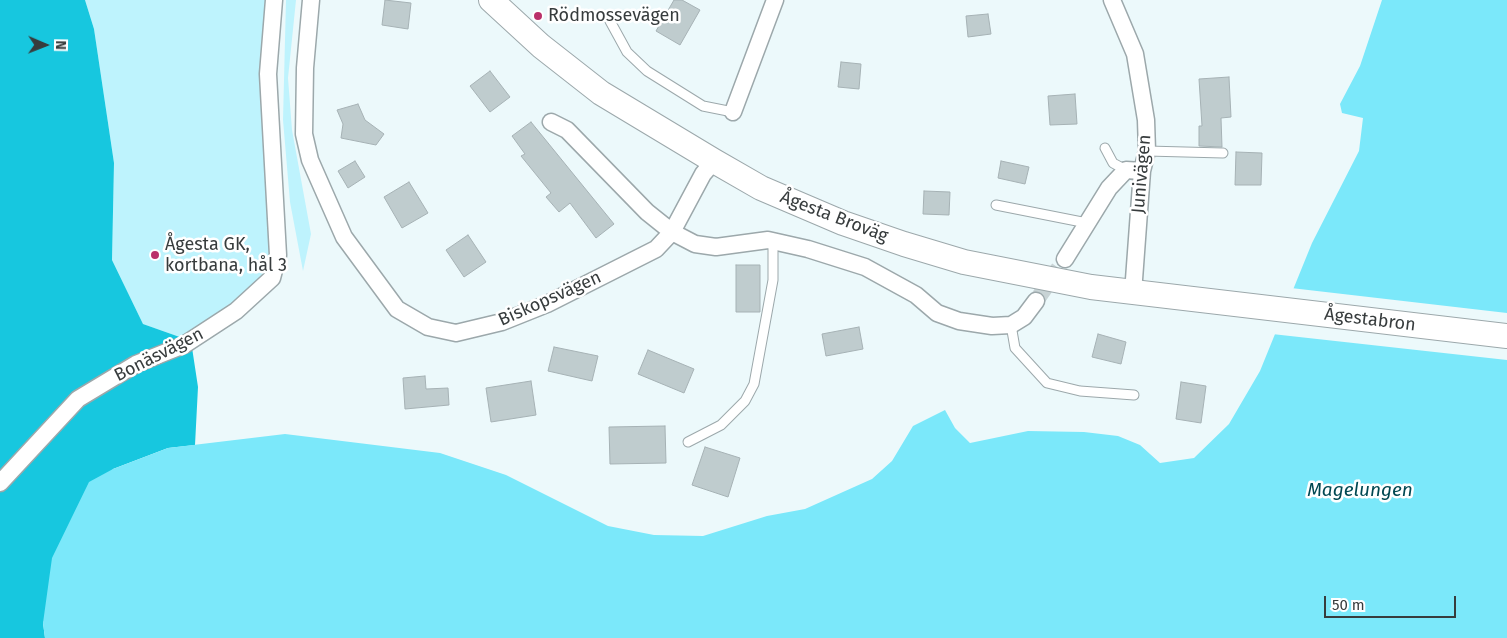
<!DOCTYPE html>
<html>
<head>
<meta charset="utf-8">
<style>
	body { margin:0 }
	#map { position:relative; width:1507px; height:638px; overflow:hidden; background:#ecf9fb; font-family:"Fira Sans",sans-serif }
	canvas { display:block }
	.north { position:absolute; left:20px; top:20px; width:50px; height:50px; -webkit-text-stroke:4px #fff; paint-order:stroke; rotate:91deg; font-size:14px; font-weight:700; line-height:20px; text-align:center; color:#373c3d }
	.north::after { content:''; display:block; margin:auto; width:18px; height:22px; background:#373c3d; clip-path:polygon(50% 0,100% 100%,50% 72%,0 100%) }
	.scale { position:absolute; left:1324px; top:596px; width:132px; height:22px; box-sizing:border-box; border:2px solid #373c3d; border-top:0; padding-left:6px; font-size:15px; line-height:18px; white-space:nowrap; color:#373c3d; -webkit-text-stroke:4px #fff; paint-order:stroke }
</style>
</head>
<body>
<div id="map">
<canvas width="1507" height="638"></canvas>
<div class="north">N</div>
<div class="scale">50 m</div>
</div>
<script>
const ctx = document.querySelector('canvas').getContext('2d');
ctx.lineJoin = 'round';
function fill(path, color) {
  ctx.fillStyle = color;
  ctx.fill(path, 'evenodd');
}
function shape(rows) {
  const path = new Path2D();
  for (const r of rows) {
    path.moveTo(r[0], r[1]);
    for (let i = 2; i < r.length; i += 2) path.lineTo(r[i], r[i + 1]);
  }
  return path;
}
function trace(path, color, width, dash) {
  ctx.strokeStyle = color;
  ctx.lineWidth = width;
  ctx.lineCap = dash ? 'butt' : 'round';
  ctx.setLineDash(dash || []);
  ctx.stroke(path);
}
function write(font, color, halo, rows, align = 'center') {
  ctx.font = font + ' "Fira Sans",sans-serif';
  ctx.lineWidth = 5;
  ctx.setLineDash([]);
  ctx.textBaseline = 'middle';
  ctx.strokeStyle = halo;
  ctx.fillStyle = color;
  for (const [text, x, y, turn = 0] of rows) {
    ctx.save();
    ctx.translate(x, y);
    ctx.rotate((+turn || 0) * Math.PI / 180);
    ctx.textAlign = isNaN(turn) ? turn : align;
    if (halo) ctx.strokeText(text, 0, 0);
    ctx.fillText(text, 0, 0);
    ctx.restore();
  }
}
const green = shape([
	[85,0,274,0,272,278,191,341,143,324,112,260,114,163,94,29],
	[286,0,296,0,288,78,292,130,311,234,303,271,290,202,283,120]
]);
const forest = shape([
	[0,0,85,0,94,29,114,163,112,260,143,324,191,341,198,387,195,445,168,448,113,469,43,623,45,638,0,638]
]);
const water = shape([
	[1382,0,1507,0,1507,638,45,638,43,623,52,558,89,482,113,469,168,448,285,434,440,453,506,475,608,526,654,535,703,536,767,516,805,509,872,479,892,461,913,426,945,410,955,428,970,443,1028,431,1084,432,1118,436,1140,445,1160,463,1194,458,1229,424,1260,371,1312,243,1359,151,1363,118,1342,113,1340,104,1360,66]
]);
const pier = shape([
	[1291,288,1507,313,1507,360,1272,334]
]);
const building = shape([
	[385,0,411,3,408,29,382,25,385,0],
	[674,0,682,0,700,10,680,45,656,31,674,0],
	[988,14,991,34,968,37,966,16,988,14],
	[841,62,861,64,859,89,838,87,841,62],
	[490,71,510,97,490,112,470,86,490,71],
	[1229,77,1231,117,1221,118,1222,147,1199,146,1199,126,1202,126,1199,79,1229,77],
	[1075,94,1077,124,1050,125,1048,96,1075,94],
	[358,104,365,120,384,134,376,145,341,138,343,124,337,110,358,104],
	[531,122,614,224,596,238,570,203,559,212,546,197,551,193,521,156,525,154,512,136,531,122],
	[1236,152,1262,153,1261,185,1235,185,1236,152],
	[355,161,365,177,348,188,338,171,355,161],
	[1001,161,1029,167,1025,184,998,178,1001,161],
	[409,182,428,213,402,228,384,197,409,182],
	[924,191,950,192,949,215,923,214,924,191],
	[468,235,486,262,464,277,446,250,468,235],
	[736,265,760,265,760,312,736,312,736,265],
	[859,327,863,349,826,356,822,334,859,327],
	[1098,334,1126,342,1121,364,1092,357,1098,334],
	[554,347,598,356,592,381,548,371,554,347],
	[648,350,694,369,684,393,638,374,648,350],
	[425,376,426,389,448,388,449,405,405,409,403,378,425,376],
	[531,381,536,415,491,422,486,388,531,381],
	[1181,382,1206,386,1201,423,1176,419,1181,382],
	[665,426,666,463,610,464,609,427,665,426],
	[705,447,740,458,728,497,692,485,705,447]
]);
const streetTunnel = shape([
	[1036,301,1065,259]
]);
const lane = shape([
	[610,21,627,52,647,71,703,106,733,112],
	[1105,148,1113,163,1126,170],
	[1147,151,1223,153],
	[996,205,1087,223],
	[1011,325,1015,348,1047,383,1080,391,1134,395],
	[688,442,721,425,745,401,754,384,773,280,773,241]
]);
const street = shape([
	[311,0,305,68,304,134,310,160,344,237,397,309,428,327,456,333,502,322,547,304,656,249,672,232,703,174,714,161],
	[1112,0,1135,54,1146,120,1147,151,1142,171,1133,293],
	[733,112,775,0],
	[551,122,567,130,647,212,672,232,695,244,716,247,768,240,808,249,865,267,916,295,937,313,959,321,992,326,1011,325,1024,317,1036,301],
	[1065,259,1109,188,1126,170,1142,171],
	[0,483,78,399,136,364,184,345,236,311,272,278,278,255,268,74,274,0]
]);
const secondary = shape([
	[491,0,541,46,601,93,714,161,761,188,843,223,904,244,964,262,1091,287,1507,336]
]);
const markers = [
	[538,16,5,"#ba306a"],
	[155,255,5,"#ba306a"]
];
const poiNames = [
	["Rödmossevägen",548,16],
	["Ågesta GK,",165,245],
	["kortbana, hål 3",165,266]
];
const streetNames = [
	["Junivägen",1142,174,-85],
	["Ågesta Broväg",834,217,21],
	["Biskopsvägen",550,299,-24],
	["Ågestabron",1370,320,7],
	["Bonäsvägen",159,355,-27]
];
const waterNames = [
	["Magelungen",1360,491]
];
fill(green, '#bef3fd');
fill(forest, '#17c7df');
fill(water, '#7be8fa');
fill(pier, '#ecf9fb');
fill(building, '#bfccce');
trace(building, '#a6b2b5', 1);
trace(streetTunnel, '#c8d3d5', 16, [16, 8]);
trace(lane, '#9ca8ab', 11);
trace(street, '#9ca8ab', 19);
trace(secondary, '#9ca8ab', 26);
trace(lane, '#fff', 9);
trace(street, '#fff', 16);
trace(secondary, '#fff', 24);
for (const [x, y, r, color] of markers) {
  const dot = new Path2D();
  dot.arc(x, y, r, 0, 2 * Math.PI);
  ctx.fillStyle = color;
  ctx.fill(dot);
  trace(dot, '#fff', 2);
}
write('18px', '#373c3d', '#fff', poiNames, 'left');
write('18px', '#373c3d', '#fff', streetNames);
write('italic 19px', '#004852', '#fff', waterNames);
</script>
</body>
</html>
